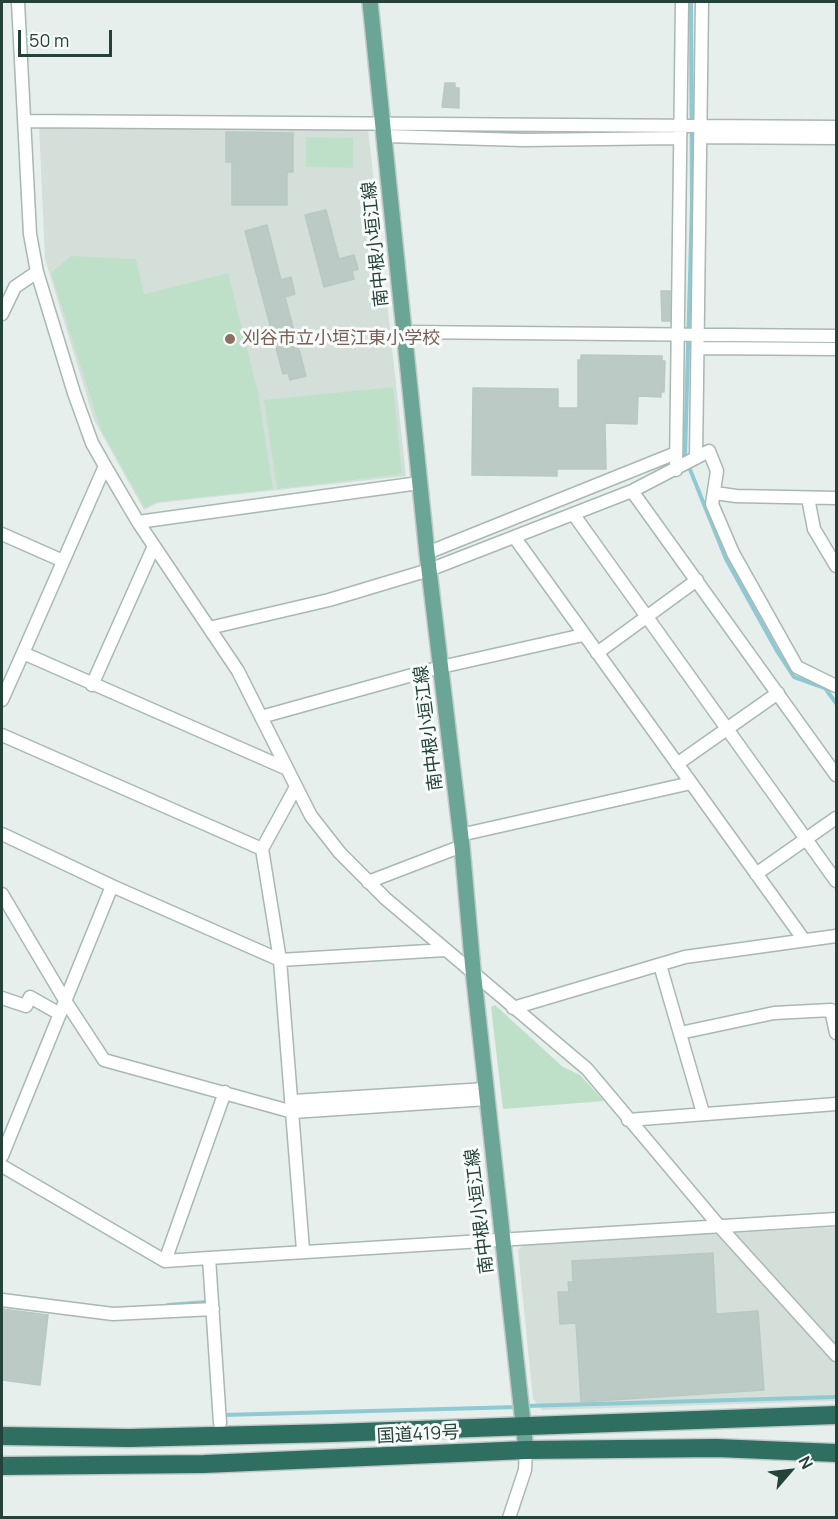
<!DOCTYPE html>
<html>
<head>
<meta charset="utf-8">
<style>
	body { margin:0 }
	#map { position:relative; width:838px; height:1519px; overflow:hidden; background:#e6efeb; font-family:Manrope,sans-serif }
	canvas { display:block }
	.frame { position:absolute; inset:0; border:3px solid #24423a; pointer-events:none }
	.north { position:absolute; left:760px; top:1441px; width:60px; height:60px; -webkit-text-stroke:4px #f7fbf9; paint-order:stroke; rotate:62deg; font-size:16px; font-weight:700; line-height:24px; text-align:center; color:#24423a }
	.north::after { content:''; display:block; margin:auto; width:21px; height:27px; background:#24423a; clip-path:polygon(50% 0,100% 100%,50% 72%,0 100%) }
	.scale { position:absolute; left:18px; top:30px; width:94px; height:27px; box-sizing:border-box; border:3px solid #24423a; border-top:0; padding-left:8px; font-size:18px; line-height:21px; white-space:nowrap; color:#24423a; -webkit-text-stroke:4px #f7fbf9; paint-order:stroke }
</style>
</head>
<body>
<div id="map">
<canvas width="838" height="1519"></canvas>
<div class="frame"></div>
<div class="north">N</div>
<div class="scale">50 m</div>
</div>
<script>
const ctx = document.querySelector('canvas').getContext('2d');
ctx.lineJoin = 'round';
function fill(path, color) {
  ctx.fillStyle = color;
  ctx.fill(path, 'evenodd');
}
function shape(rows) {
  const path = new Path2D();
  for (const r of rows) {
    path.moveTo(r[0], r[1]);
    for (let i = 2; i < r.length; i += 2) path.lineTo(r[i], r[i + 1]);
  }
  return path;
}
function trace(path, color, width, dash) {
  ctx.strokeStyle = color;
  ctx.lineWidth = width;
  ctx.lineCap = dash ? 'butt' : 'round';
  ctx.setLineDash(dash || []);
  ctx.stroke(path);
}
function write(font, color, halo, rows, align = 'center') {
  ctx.font = font + ' Manrope,"Noto Sans JP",sans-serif';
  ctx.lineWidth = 6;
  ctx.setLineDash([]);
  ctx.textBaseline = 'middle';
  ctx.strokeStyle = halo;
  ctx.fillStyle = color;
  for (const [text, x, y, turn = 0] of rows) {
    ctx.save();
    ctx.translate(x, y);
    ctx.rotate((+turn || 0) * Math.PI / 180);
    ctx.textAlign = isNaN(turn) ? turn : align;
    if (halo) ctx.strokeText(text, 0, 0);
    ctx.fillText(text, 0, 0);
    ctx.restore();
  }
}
const built = shape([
	[39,125,368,128,406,476,158,503,144,510,94,420,45,259],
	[836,1227,836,1401,542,1410,533,1399,518,1250,523,1245]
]);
const green = shape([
	[306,137,353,138,353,168,306,167],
	[71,256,136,259,144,294,228,273,258,393,273,489,157,502,145,508,101,430,51,273],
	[393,387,402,474,277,489,264,400],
	[495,1005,563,1067,580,1075,604,1101,503,1109,491,1007]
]);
const stream = shape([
	[691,2,692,204,685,457,726,559,777,651,794,677,825,688,836,703],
	[168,1305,207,1302],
	[525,1406,836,1397],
	[223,1415,518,1407]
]);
const building = shape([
	[445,83,455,83,455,88,459,88,459,108,442,107,445,83],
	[226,132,293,133,293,172,287,172,287,205,232,205,232,162,226,162,226,132],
	[326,210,339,259,354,255,358,269,352,271,354,279,324,287,305,215,326,210],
	[267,225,281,280,291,277,295,294,285,297,306,376,290,380,288,373,283,374,245,231,267,225],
	[661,291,670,291,670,321,662,321,661,291],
	[581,355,662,356,662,361,665,361,664,392,661,392,661,397,638,396,637,424,605,423,606,469,557,469,557,476,472,475,473,388,558,389,558,408,578,408,578,360,581,360,581,355],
	[713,1253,716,1314,758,1311,764,1390,581,1402,576,1323,560,1324,558,1292,569,1292,568,1282,573,1282,572,1261,713,1253],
	[2,1309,48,1315,40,1385,2,1380,2,1309]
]);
const minor = shape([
	[18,2,30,234,37,272,74,393,92,443,105,466,138,522,238,671,311,816,340,853,386,899,587,1069,720,1227,836,1355],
	[26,121,836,127],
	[385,136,523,140,680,138],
	[700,137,836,138],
	[2,314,15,287,37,272],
	[404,332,836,336],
	[698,348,836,349],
	[696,458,702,2],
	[105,466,23,653,285,768],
	[676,470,682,2],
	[632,491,836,775],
	[715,493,736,496,836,498],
	[808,498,814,529,836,566],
	[574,515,836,881],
	[138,522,419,483],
	[2,534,63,561],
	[515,538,804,940],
	[427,553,676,453],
	[209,628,329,600,429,570,632,491,709,451,717,471,712,504,733,553,797,667,836,686],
	[597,653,697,580],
	[92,685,154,546],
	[2,700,23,653],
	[261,717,441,667,583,635],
	[2,735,262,849],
	[677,764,778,693],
	[296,787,262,849,280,960,303,1250],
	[2,834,112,886,280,960,445,950],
	[460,835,691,783],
	[756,874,836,818],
	[368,882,462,846],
	[2,894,66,1002,104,1060,293,1112,487,1099],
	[660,965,703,1113],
	[2,998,26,1006,30,997,60,1014],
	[513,1008,685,957,836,936],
	[680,1033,774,1013,831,1010,836,1033],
	[293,1101,486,1089],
	[628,1120,836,1104],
	[2,1156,112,886],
	[2,1166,165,1261,225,1092],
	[165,1261,209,1258],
	[2,1300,113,1314,213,1309],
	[220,1423,209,1258,836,1219],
	[509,1518,525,1470,526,1450]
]);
const major = shape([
	[370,2,427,553,462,846,473,970,526,1450]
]);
const highway = shape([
	[2,1436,129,1438,333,1433,836,1415],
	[2,1466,204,1464,526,1450,717,1448,836,1453]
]);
const markers = [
	[230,339,6,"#8d6e63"]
];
const streetNames = [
	["南中根小垣江線",376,244,-96],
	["南中根小垣江線",429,728,-97],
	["南中根小垣江線",480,1211,-97],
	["国道419号",418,1435,-3]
];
const educationNames = [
	["刈谷市立小垣江東小学校",242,339]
];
fill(built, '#d4dfda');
fill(green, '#bfe0c8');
trace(stream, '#8ec9d4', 4);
fill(building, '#bbcac4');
trace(building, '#b8c9c2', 1.5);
trace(minor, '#a8b8b2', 15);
trace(major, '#c2cac8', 18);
trace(highway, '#c2cac8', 21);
trace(minor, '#fff', 12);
trace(major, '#6aa596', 15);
trace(highway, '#2f6f62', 18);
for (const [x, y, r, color] of markers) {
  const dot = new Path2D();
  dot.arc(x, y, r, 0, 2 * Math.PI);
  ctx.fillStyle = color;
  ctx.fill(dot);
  trace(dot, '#f7fbf9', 2);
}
write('18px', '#24423a', '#f7fbf9', streetNames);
write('18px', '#785e54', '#f7fbf9', educationNames, 'left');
</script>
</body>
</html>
